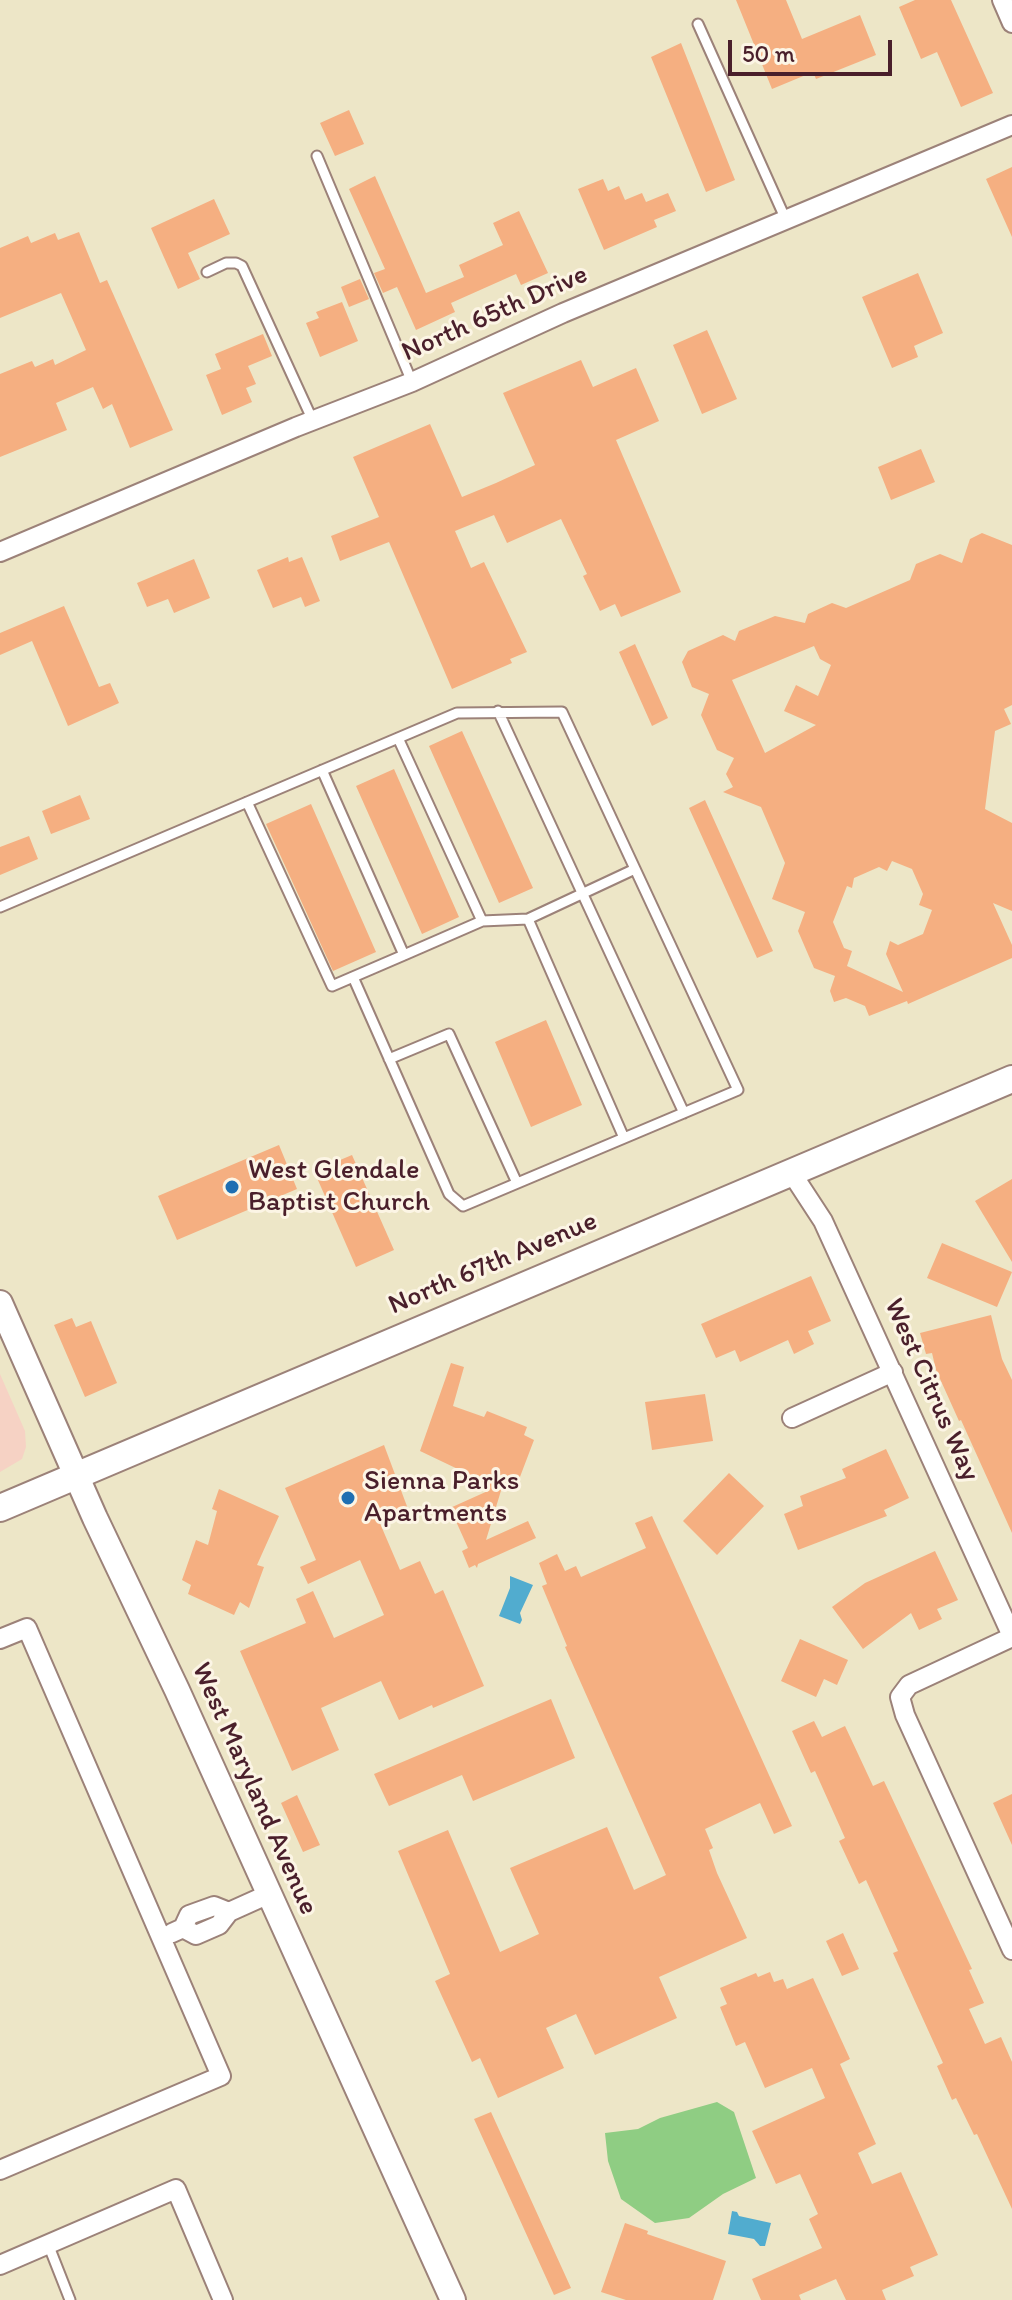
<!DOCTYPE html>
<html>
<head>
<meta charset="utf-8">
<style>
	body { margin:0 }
	#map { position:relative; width:1012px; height:2300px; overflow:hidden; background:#ede6c7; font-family:Itim,sans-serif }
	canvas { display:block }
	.scale { position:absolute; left:728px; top:40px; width:164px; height:36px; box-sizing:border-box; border:4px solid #4a1f2b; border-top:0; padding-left:10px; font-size:24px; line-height:28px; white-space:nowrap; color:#4a1f2b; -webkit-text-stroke:6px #fcf5e5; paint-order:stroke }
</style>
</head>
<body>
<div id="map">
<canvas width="1012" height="2300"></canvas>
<div class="scale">50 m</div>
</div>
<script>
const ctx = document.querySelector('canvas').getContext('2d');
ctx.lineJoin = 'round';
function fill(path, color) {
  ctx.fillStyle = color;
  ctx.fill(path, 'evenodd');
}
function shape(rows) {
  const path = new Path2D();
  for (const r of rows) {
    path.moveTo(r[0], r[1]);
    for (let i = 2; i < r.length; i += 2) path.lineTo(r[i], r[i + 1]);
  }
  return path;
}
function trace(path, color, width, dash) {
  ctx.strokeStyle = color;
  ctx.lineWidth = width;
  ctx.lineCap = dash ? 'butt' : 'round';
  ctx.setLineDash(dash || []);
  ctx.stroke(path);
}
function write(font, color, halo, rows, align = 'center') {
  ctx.font = font + ' Itim,sans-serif';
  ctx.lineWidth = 6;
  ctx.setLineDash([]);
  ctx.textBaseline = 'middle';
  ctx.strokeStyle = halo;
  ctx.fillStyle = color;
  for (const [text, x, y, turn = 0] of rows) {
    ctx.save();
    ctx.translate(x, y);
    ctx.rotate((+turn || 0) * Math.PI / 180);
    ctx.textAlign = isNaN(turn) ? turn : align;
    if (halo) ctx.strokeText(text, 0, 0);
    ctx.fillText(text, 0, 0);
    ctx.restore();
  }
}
const built = shape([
	[0,1374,25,1431,26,1447,22,1459,0,1472]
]);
const green = shape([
	[717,2102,734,2112,756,2178,723,2194,689,2218,655,2223,621,2199,608,2161,605,2133,638,2129,660,2118]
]);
const water = shape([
	[510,1576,533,1585,520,1613,522,1620,520,1624,499,1616,510,1588],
	[732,2211,737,2212,739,2216,771,2223,765,2246,760,2246,754,2239,728,2234]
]);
const building = shape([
	[736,0,786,0,802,39,860,15,876,55,816,79,813,72,772,89],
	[915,0,951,0,993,93,961,107,937,52,921,59,899,7],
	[681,43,735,180,706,192,651,57],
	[349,110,364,144,335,156,320,123],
	[1012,167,1012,237,986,179],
	[375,176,426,293,464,277,459,265,503,245,493,223,519,211,548,273,521,285,516,274,451,303,455,312,416,330,397,287,383,293,374,273,385,269,349,189],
	[603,179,608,191,619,186,625,200,642,193,646,202,668,193,676,211,654,220,657,227,604,250,578,189],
	[214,199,230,234,188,253,200,279,178,289,151,228],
	[79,232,100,283,107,280,173,430,130,448,112,404,103,409,93,387,56,403,67,430,0,457,0,374,32,361,35,367,53,359,55,365,86,350,61,293,0,318,0,248,28,236,31,243,55,233,58,240],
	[918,273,943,333,914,346,918,357,892,368,862,297],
	[360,279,369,299,349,307,341,287],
	[342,302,358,341,320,357,306,323,319,318,316,312],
	[707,330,737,399,702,414,673,345],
	[263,334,272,356,248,366,256,384,246,388,252,402,222,415,206,375,221,369,215,354],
	[581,360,593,387,636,368,659,421,616,440,681,592,621,617,615,604,600,611,583,576,587,574,561,519,507,543,494,515,455,531,471,568,484,562,527,652,510,659,512,663,452,689,389,542,340,561,331,536,379,517,353,457,430,424,462,497,496,483,535,465,503,393],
	[921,449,935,482,891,500,878,467],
	[982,533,1012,545,1012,705,1004,709,1011,724,995,731,985,809,1012,823,1012,911,993,903,1012,945,1012,958,908,1004,907,1001,869,1016,865,1006,846,998,834,1002,830,991,835,976,814,968,798,931,805,912,772,899,785,863,761,807,723,792,733,787,726,774,734,758,717,750,701,715,709,694,692,687,682,662,688,651,723,635,735,641,739,631,775,616,805,623,808,614,832,603,846,608,910,580,916,564,940,554,962,563,970,539],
	[814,646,820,659,831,665,818,696,796,685,784,711,816,725,765,753,732,680],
	[892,861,912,869,923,894,919,905,932,910,923,934,898,945,890,941,886,954,903,992,847,966,852,951,844,948,833,922,847,886,852,888,854,878,879,867,887,871],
	[288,557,289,562,302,557,320,601,305,607,301,597,273,608,257,570],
	[194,559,210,598,174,613,168,599,147,607,137,583],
	[64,606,99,687,110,683,119,703,68,726,32,641,0,655,0,633],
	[635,644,668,718,652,726,619,652],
	[462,731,533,888,499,903,429,746],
	[394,769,459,917,422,934,356,786],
	[80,795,90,819,51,834,42,811],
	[705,800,773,951,757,958,689,808],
	[311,804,376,952,333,971,266,824],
	[29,836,38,859,0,875,0,847],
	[546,1020,582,1105,531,1127,495,1042],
	[279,1145,297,1189,177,1240,158,1196],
	[352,1155,394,1250,356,1267,314,1171],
	[1012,1179,1012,1262,975,1201],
	[942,1243,1012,1272,997,1307,927,1278],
	[811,1276,831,1321,808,1331,814,1344,794,1354,788,1340,740,1362,735,1350,716,1358,701,1324],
	[991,1315,1002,1359,1012,1380,1012,1533,961,1420,959,1421,936,1370,932,1353,926,1354,920,1333],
	[72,1318,76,1327,91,1321,117,1383,85,1397,54,1325],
	[451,1363,464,1367,453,1406,484,1417,487,1411,527,1427,524,1435,534,1440,515,1490,503,1484,486,1540,528,1521,536,1538,478,1564,477,1568,475,1565,469,1568,462,1551,468,1548,450,1508,490,1490,462,1478,464,1472,420,1451],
	[705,1394,713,1441,652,1450,645,1402],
	[384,1445,408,1509,379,1521,400,1570,420,1561,435,1594,443,1590,484,1686,433,1708,432,1705,399,1720,381,1681,321,1708,339,1750,292,1771,240,1651,306,1623,296,1599,313,1591,334,1638,384,1615,360,1560,308,1584,300,1567,316,1560,285,1488],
	[886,1449,909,1498,884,1510,887,1516,798,1550,784,1514,803,1506,800,1496,846,1478,842,1469],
	[729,1473,764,1506,717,1555,683,1521],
	[219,1489,279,1516,257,1565,264,1567,249,1608,240,1602,234,1615,188,1594,191,1585,182,1580,196,1540,208,1545,217,1511,212,1509],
	[652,1516,792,1826,774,1834,760,1803,705,1829,713,1848,709,1850,717,1873,747,1938,659,1977,677,2018,595,2055,576,2014,546,2028,564,2068,498,2098,480,2058,472,2062,435,1981,450,1974,398,1851,448,1830,500,1952,539,1934,510,1868,607,1827,634,1890,666,1875,565,1647,567,1646,542,1586,547,1584,539,1563,557,1554,565,1571,576,1566,581,1577,646,1548,635,1523],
	[935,1551,958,1600,937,1609,942,1619,919,1630,911,1613,863,1649,832,1607,865,1583],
	[800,1639,848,1660,837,1685,824,1679,816,1697,781,1681],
	[551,1699,575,1758,473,1801,462,1775,389,1806,374,1774],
	[814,1721,822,1737,845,1726,873,1786,884,1781,972,1969,969,1970,984,2003,969,2009,985,2044,1001,2037,1012,2062,1012,2209,977,2134,974,2135,956,2098,952,2100,937,2066,943,2063,893,1953,898,1951,866,1880,859,1884,839,1841,845,1838,815,1771,811,1773,792,1731],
	[1012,1794,1012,1845,993,1803],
	[297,1795,320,1845,303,1852,281,1803],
	[843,1933,859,1969,842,1976,826,1941],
	[770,1972,774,1982,783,1979,787,1989,813,1978,850,2059,840,2064,876,2144,858,2153,872,2184,901,2172,938,2255,910,2267,914,2276,882,2290,886,2300,846,2300,836,2279,799,2295,801,2300,761,2300,752,2279,822,2248,809,2219,818,2214,800,2174,776,2184,752,2131,825,2098,812,2068,765,2088,745,2042,736,2046,720,2007,727,2004,720,1988,756,1973,758,1977],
	[491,2112,571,2288,554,2295,474,2119],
	[625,2223,648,2231,647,2234,726,2261,713,2300,626,2300,601,2292]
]);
const service = shape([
	[698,24,786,220],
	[317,156,412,382],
	[207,272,226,263,236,263,242,266,313,421],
	[498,711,684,1113],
	[398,738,482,921,404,955],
	[247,802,332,986,404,955,322,770],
	[0,907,457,713,562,712,738,1090,463,1206,449,1194,353,977],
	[528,919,635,869],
	[482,921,528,919,624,1138],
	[389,1059,449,1034,517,1183],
	[48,2244,70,2300]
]);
const minor = shape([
	[1002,0,1012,23],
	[0,552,296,427,412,382,563,313,1012,125],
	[791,1172,823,1221,1012,1636],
	[792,1418,893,1372],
	[1012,1637,909,1685,900,1697,905,1715,1012,1950],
	[0,1639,27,1628,221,2076,0,2170],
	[183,1928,196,1935,219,1925,229,1912,269,1894],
	[172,1933,183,1928,189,1915,214,1906,229,1912],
	[0,2265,176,2189,223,2300]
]);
const tertiary = shape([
	[0,1303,95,1518,177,1690,453,2300]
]);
const secondary = shape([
	[0,1508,1012,1079]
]);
const markers = [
	[232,1187,8,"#1f6fb2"],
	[348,1498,8,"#1f6fb2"]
];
const streetNames = [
	["North 65th Drive",495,314,-24],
	["North 67th Avenue",493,1264,-23],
	["West Citrus Way",931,1390,66],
	["West Maryland Avenue",254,1789,66]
];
const poiNames = [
	["West Glendale",248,1171],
	["Baptist Church",248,1203],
	["Sienna Parks",364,1482],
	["Apartments",364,1514]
];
fill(built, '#f6d2c4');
fill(green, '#8fcd83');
fill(water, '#51accf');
fill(building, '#f5af81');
trace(service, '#9c8279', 13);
trace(minor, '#9c8279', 22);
trace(tertiary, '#9c8279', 28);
trace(secondary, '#9c8279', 30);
trace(service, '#fff', 9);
trace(minor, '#fff', 18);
trace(tertiary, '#fff', 24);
trace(secondary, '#fff', 26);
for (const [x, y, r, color] of markers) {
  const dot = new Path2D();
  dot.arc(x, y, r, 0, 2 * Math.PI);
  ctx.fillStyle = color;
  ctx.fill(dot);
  trace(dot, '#fcf5e5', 3);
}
write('28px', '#4a1f2b', '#fcf5e5', streetNames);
write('28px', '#4a1f2b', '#fcf5e5', poiNames, 'left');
</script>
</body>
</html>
